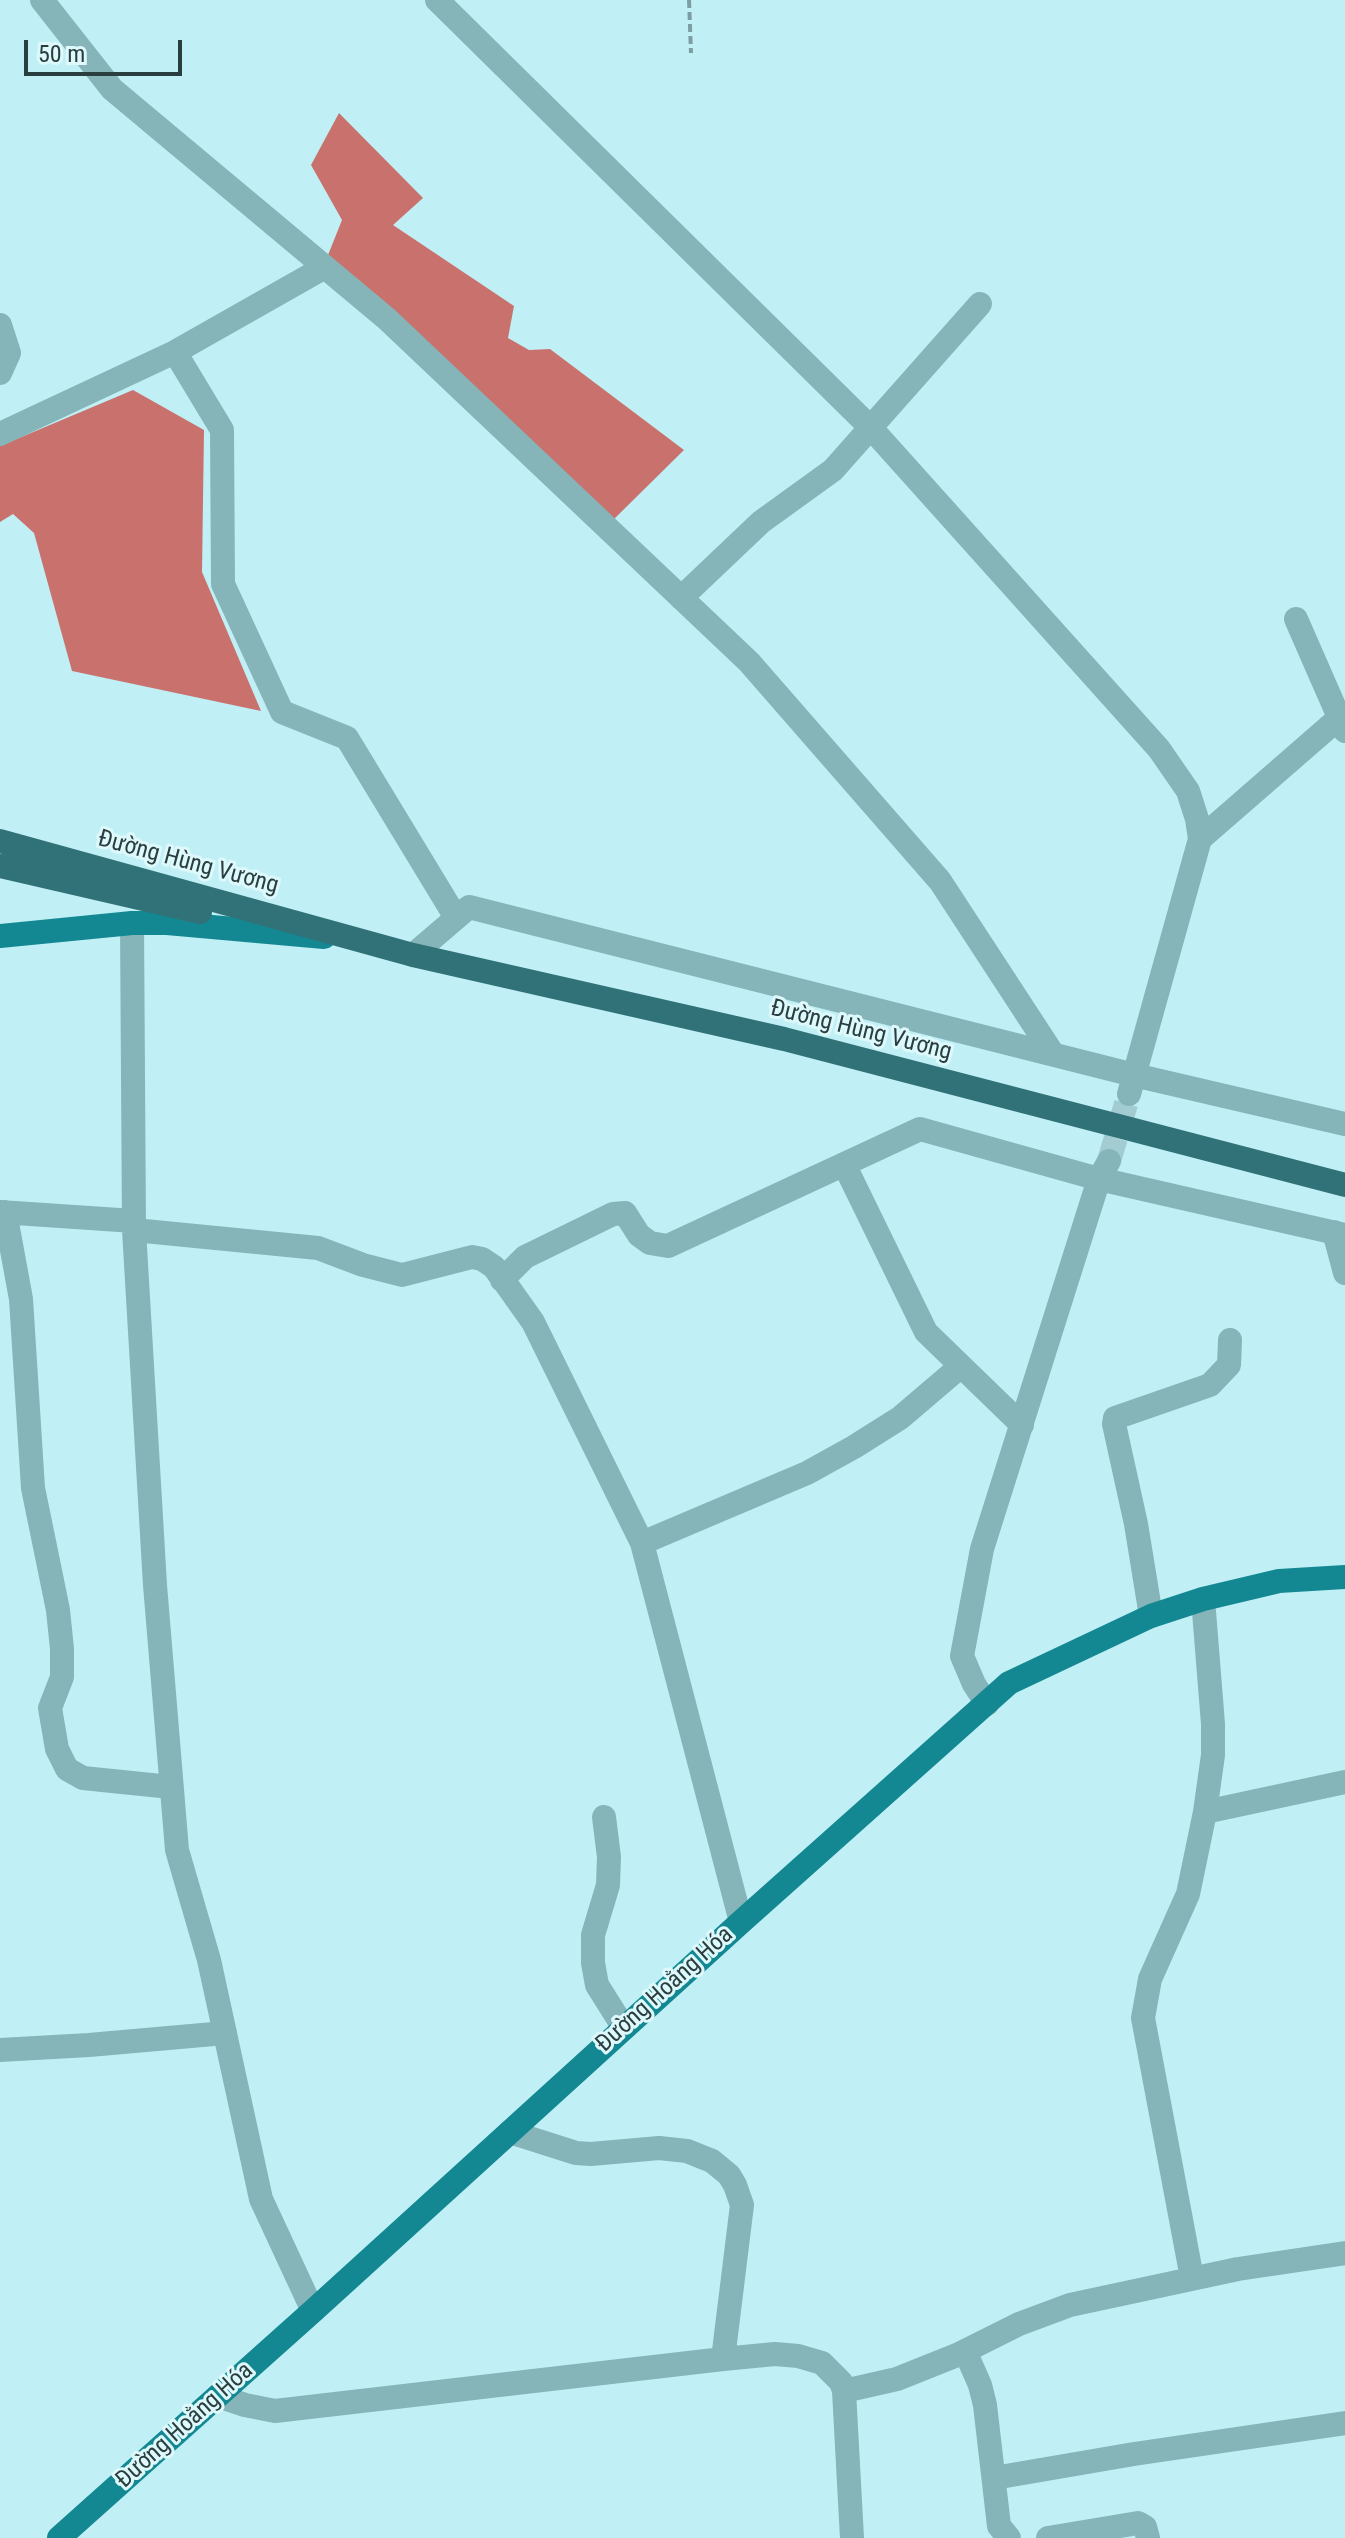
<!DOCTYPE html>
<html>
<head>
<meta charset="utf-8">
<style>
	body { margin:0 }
	#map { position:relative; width:1345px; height:2538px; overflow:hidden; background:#c0f0f5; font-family:"Roboto Condensed",sans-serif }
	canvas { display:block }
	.scale { position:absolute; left:24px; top:40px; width:158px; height:36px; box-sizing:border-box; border:4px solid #2a3d3f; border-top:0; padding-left:10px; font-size:24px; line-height:28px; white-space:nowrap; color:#2a3d3f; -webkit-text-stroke:6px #ddf9fc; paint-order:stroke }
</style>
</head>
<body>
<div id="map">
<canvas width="1345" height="2538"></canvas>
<div class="scale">50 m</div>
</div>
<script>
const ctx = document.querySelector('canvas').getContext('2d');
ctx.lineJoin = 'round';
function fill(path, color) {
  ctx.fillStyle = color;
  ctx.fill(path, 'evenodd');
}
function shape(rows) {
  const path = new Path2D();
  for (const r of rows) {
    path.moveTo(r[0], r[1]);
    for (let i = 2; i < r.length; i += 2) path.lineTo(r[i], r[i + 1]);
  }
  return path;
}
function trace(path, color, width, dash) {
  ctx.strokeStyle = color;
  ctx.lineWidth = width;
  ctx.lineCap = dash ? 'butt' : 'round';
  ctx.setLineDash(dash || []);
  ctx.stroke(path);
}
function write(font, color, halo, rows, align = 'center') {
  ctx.font = font + ' "Roboto Condensed",sans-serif';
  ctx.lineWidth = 6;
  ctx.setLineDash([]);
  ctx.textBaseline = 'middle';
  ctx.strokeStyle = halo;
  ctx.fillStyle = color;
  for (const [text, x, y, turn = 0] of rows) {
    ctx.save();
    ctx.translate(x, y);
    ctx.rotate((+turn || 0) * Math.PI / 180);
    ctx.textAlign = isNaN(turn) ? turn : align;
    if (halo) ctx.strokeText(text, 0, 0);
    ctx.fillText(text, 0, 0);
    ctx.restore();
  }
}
const water = shape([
	[339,113,423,198,393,225,514,306,508,338,529,350,550,349,684,450,611,522,326,260,342,220,311,165],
	[133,390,204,430,202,572,261,711,72,671,34,533,13,514,0,522,0,446]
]);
const minorTunnel = shape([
	[1109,1161,1129,1094]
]);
const path = shape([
	[689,0,691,53]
]);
const minor = shape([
	[42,0,112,89,387,319,749,662,940,881,1053,1054],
	[437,0,871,428,1159,749,1188,791,1197,819,1200,839,1129,1094],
	[0,325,9,353,0,373],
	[175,352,222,430,223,584,282,712,347,738,455,916],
	[0,434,175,352,325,267],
	[681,598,761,522,833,470,980,304],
	[1296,619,1345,731],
	[1200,839,1339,718],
	[132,923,134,1230,155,1585,177,1850,209,1960,261,2199,313,2311],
	[413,955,469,907,1134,1075,1345,1124],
	[844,1164,926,1332,1022,1425],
	[0,1212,134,1221],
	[5,1212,21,1299,33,1488,58,1610,62,1649,62,1677,50,1708,57,1749,67,1769,83,1778,171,1787],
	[134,1230,318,1248,363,1265,402,1275,472,1257,482,1259,494,1267,533,1322,642,1543,741,1922],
	[1334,1232,1345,1273],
	[502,1280,525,1257,613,1214,625,1213,639,1235,650,1243,668,1246,920,1129,1099,1179,1345,1235],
	[642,1543,807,1473,854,1447,900,1418,961,1366],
	[1151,1616,1136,1524,1114,1424,1115,1418,1210,1385,1229,1365,1230,1340],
	[987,1704,974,1684,962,1656,982,1549,1099,1179,1109,1161],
	[1205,1812,1345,1782],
	[604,1817,609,1857,608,1885,593,1935,593,1963,597,1985,624,2028],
	[0,2050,89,2045,225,2033],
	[510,2132,576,2153,591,2154,659,2148,687,2151,712,2161,729,2175,735,2185,742,2205,723,2359],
	[1192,2278,1143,2018,1150,1979,1188,1894,1205,1812,1213,1755,1213,1724,1203,1599],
	[965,2351,980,2385,985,2405,999,2526,1009,2538],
	[844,2391,897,2379,957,2355,1019,2324,1070,2305,1238,2269,1345,2253],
	[218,2396,245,2405,275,2411,723,2359,775,2354,798,2356,822,2363,841,2382,844,2391,852,2538],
	[994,2478,1134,2454,1345,2423],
	[1048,2538,1138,2523,1145,2527,1148,2538]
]);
const major = shape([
	[0,936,132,923,167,923,324,937],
	[59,2538,313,2311,741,1922,1009,1683,1151,1616,1203,1599,1279,1581,1345,1577]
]);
const highway = shape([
	[0,841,413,955,784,1039,1345,1185],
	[0,866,200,912]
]);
const streetNames = [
	["Đường Hùng Vương",188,863,15],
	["Đường Hùng Vương",861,1031,14],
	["Đường Hoằng Hóa",665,1990,-42],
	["Đường Hoằng Hóa",185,2426,-42]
];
fill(water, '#c9726d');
trace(minorTunnel, '#a2ccd1', 24, [24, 12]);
trace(path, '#7b9ea2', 4, [8, 4]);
trace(minor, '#85b4b9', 24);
trace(major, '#138893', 24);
trace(highway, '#317279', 24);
write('24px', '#2a3d3f', '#ddf9fc', streetNames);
</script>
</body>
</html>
